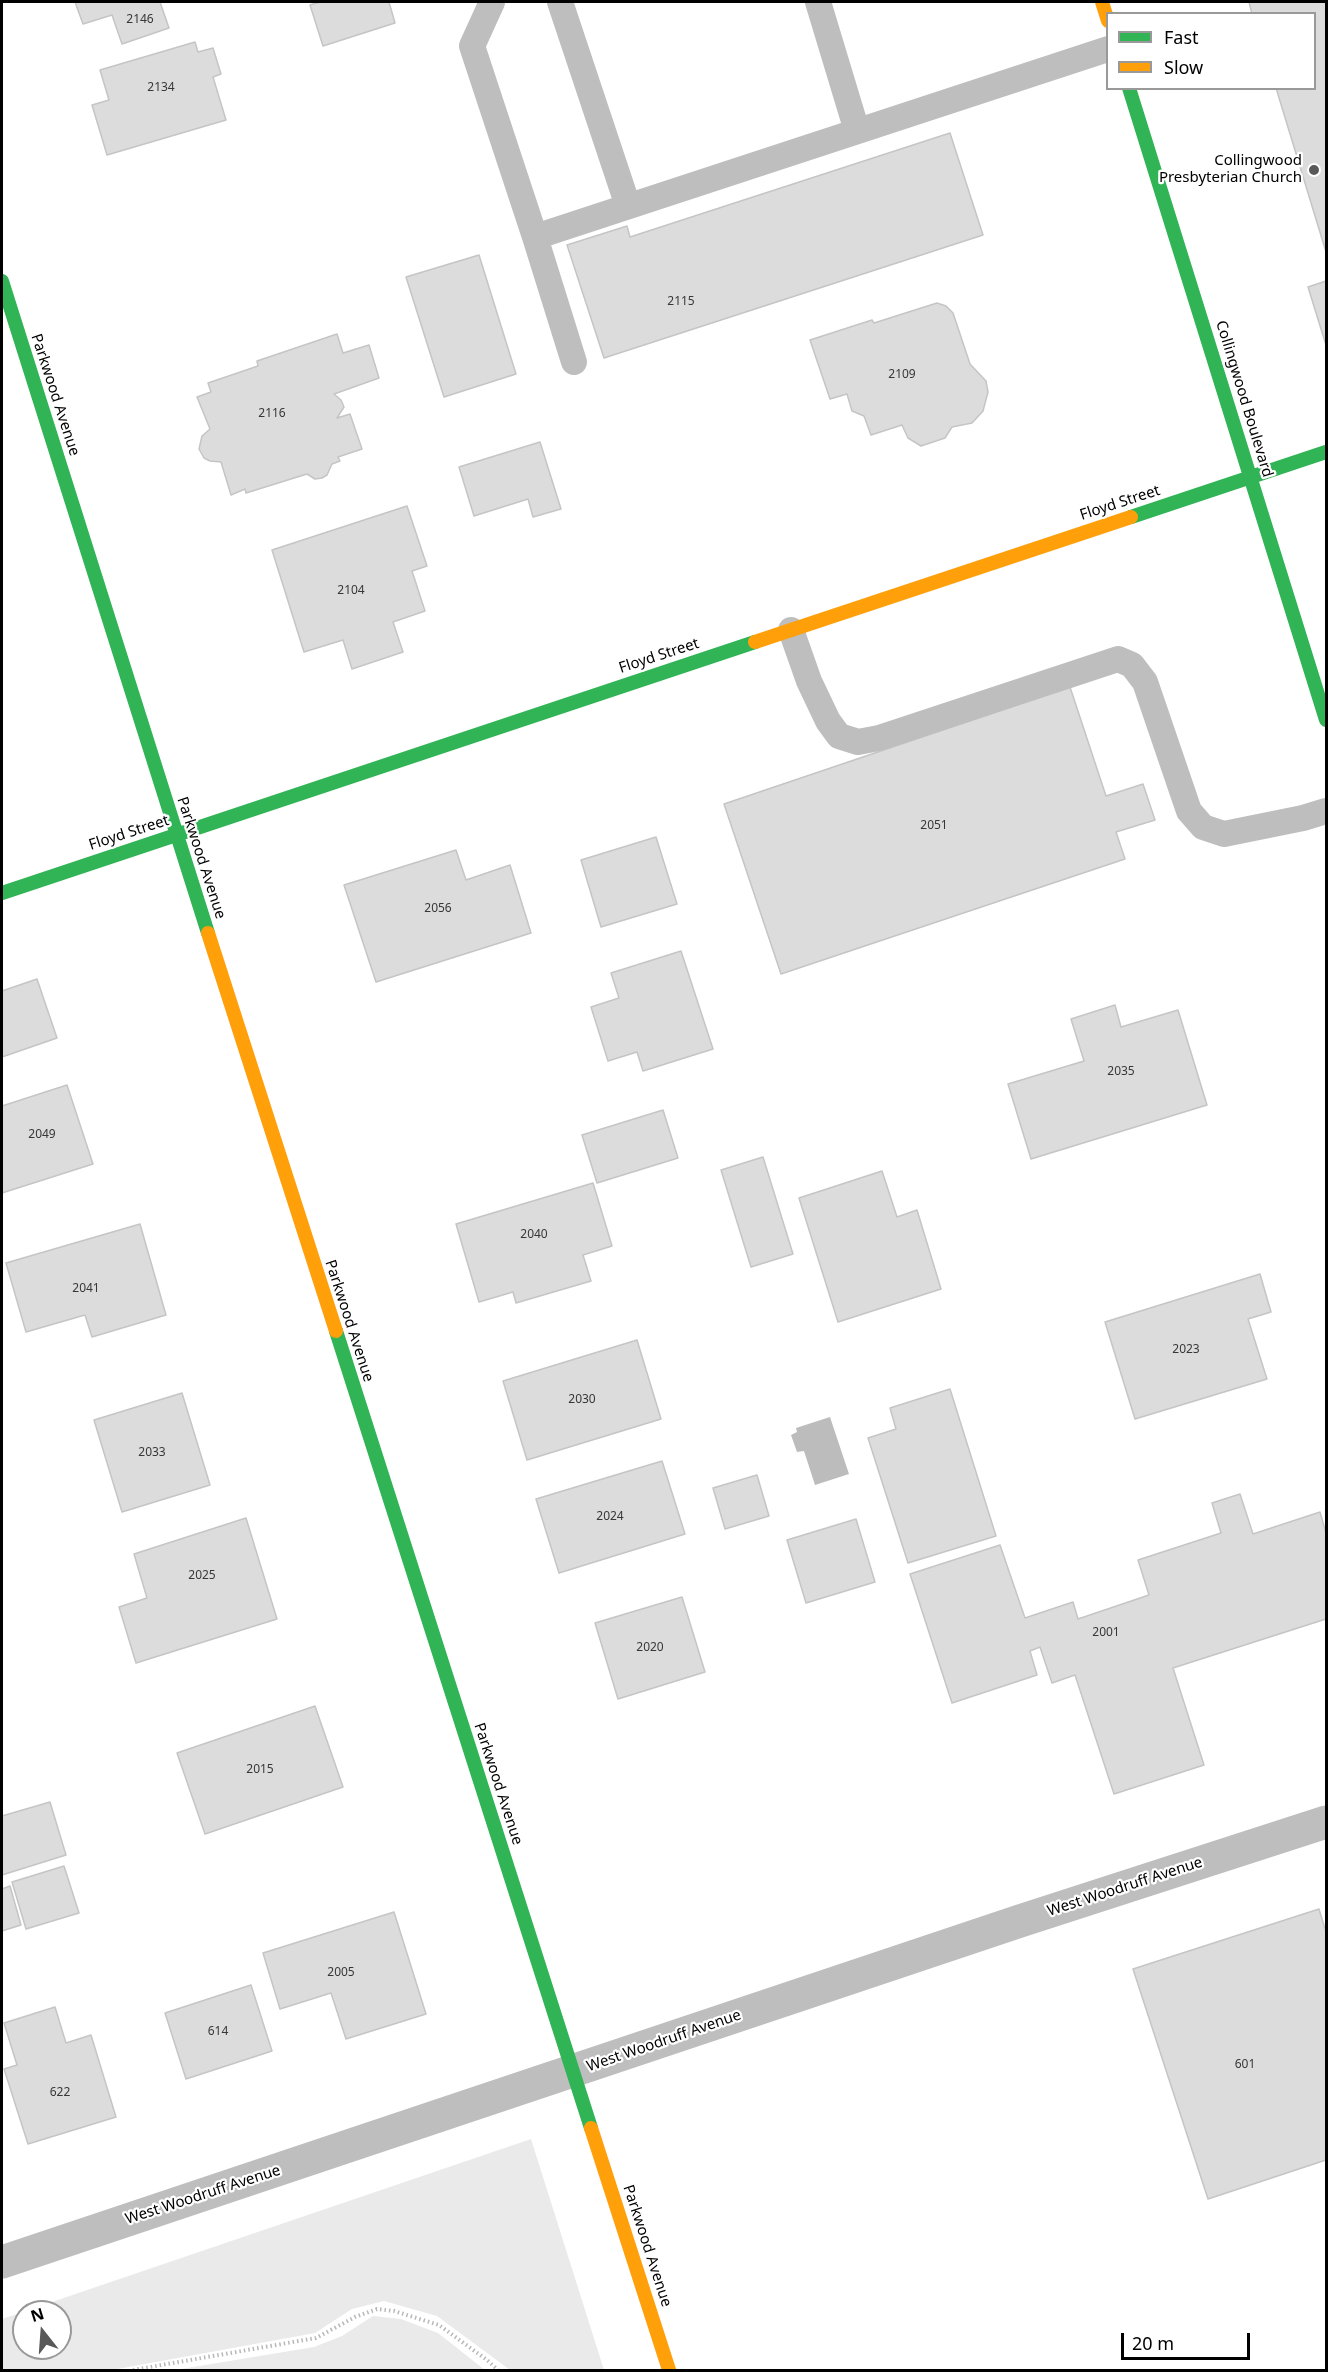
<!DOCTYPE html>
<html>
<head>
<meta charset="utf-8">
<style>
	body { margin:0 }
	#map { position:relative; width:1328px; height:2372px; overflow:hidden; background:#fff; font-family:"Noto Sans",sans-serif }
	canvas { display:block }
	.frame { position:absolute; inset:0; border:3px solid #000; pointer-events:none }
	.legend { position:absolute; left:1106px; top:12px; width:210px; height:78px; box-sizing:border-box; background:#fff; border:2px solid #999; margin:0; padding:8px 10px; list-style:none; font-size:18px; color:#000 }
	.legend li { display:flex; align-items:center; gap:12px; height:30px }
	.legend b { width:30px; border:2px solid #999 }
	.north { position:absolute; left:12px; top:2300px; width:60px; height:60px; box-sizing:border-box; background:#fff; border:2px solid #999; border-radius:50%; rotate:343deg; font-size:16px; font-weight:700; line-height:24px; text-align:center; color:#000 }
	.north::after { content:''; display:block; margin:auto; width:21px; height:27px; background:#595959; clip-path:polygon(50% 0,100% 100%,50% 72%,0 100%) }
	.scale { position:absolute; left:1121px; top:2333px; width:129px; height:27px; box-sizing:border-box; border:3px solid #000; border-top:0; padding-left:8px; font-size:18px; line-height:21px; white-space:nowrap; color:#000; -webkit-text-stroke:4px #fff; paint-order:stroke }
</style>
</head>
<body>
<div id="map">
<canvas width="1328" height="2372"></canvas>
<div class="frame"></div>
<ul class="legend">
<li><b style="height:8px;background:#30b455"></b>Fast</li>
<li><b style="height:8px;background:#ff9f0a"></b>Slow</li>
</ul>
<div class="north">N</div>
<div class="scale">20 m</div>
</div>
<script>
const ctx = document.querySelector('canvas').getContext('2d');
ctx.lineJoin = 'round';
function fill(path, color) {
  ctx.fillStyle = color;
  ctx.fill(path, 'evenodd');
}
function shape(rows) {
  const path = new Path2D();
  for (const r of rows) {
    path.moveTo(r[0], r[1]);
    for (let i = 2; i < r.length; i += 2) path.lineTo(r[i], r[i + 1]);
  }
  return path;
}
function trace(path, color, width, dash) {
  ctx.strokeStyle = color;
  ctx.lineWidth = width;
  ctx.lineCap = dash ? 'butt' : 'round';
  ctx.setLineDash(dash || []);
  ctx.stroke(path);
}
function write(font, color, halo, rows, align = 'center') {
  ctx.font = font + ' "Noto Sans",sans-serif';
  ctx.lineWidth = 4.5;
  ctx.setLineDash([]);
  ctx.textBaseline = 'middle';
  ctx.strokeStyle = halo;
  ctx.fillStyle = color;
  for (const [text, x, y, turn = 0] of rows) {
    ctx.save();
    ctx.translate(x, y);
    ctx.rotate((+turn || 0) * Math.PI / 180);
    ctx.textAlign = isNaN(turn) ? turn : align;
    if (halo) ctx.strokeText(text, 0, 0);
    ctx.fillText(text, 0, 0);
    ctx.restore();
  }
}
const green = shape([
	[531,2139,604,2370,510,2370,437,2316,384,2301,352,2309,315,2333,112,2370,2,2370,2,2319],
	[24,2312,60,2312,60,2348,24,2348],
	[373,2316,401,2319,438,2333,485,2370,175,2370,314,2347,342,2336]
]);
const water = shape([
	[830,1417,849,1474,815,1485,804,1451,797,1452,791,1435,797,1432,796,1428]
]);
const building = shape([
	[75,2,160,2,169,28,122,44,112,15,83,24,75,2],
	[320,2,389,2,395,23,323,46,310,5,320,2],
	[1249,2,1326,2,1326,252,1276,88,1314,88,1314,14,1252,14,1249,2],
	[195,42,198,52,213,48,221,74,213,77,226,120,107,155,92,105,109,100,100,70,195,42],
	[950,133,983,235,604,358,567,245,627,226,630,237,950,133],
	[479,255,516,374,444,397,406,277,479,255],
	[1326,281,1326,345,1308,287,1326,281],
	[937,303,946,306,953,313,970,364,986,381,988,392,983,411,972,423,952,427,945,438,921,446,908,438,902,425,871,435,864,416,852,411,847,394,830,399,810,340,872,320,874,323,937,303],
	[337,334,343,353,369,345,379,378,334,394,341,400,344,407,337,418,350,414,362,449,338,457,340,461,332,464,327,475,322,478,315,479,307,474,246,493,245,489,231,495,221,462,210,461,204,458,199,449,202,436,210,429,197,397,211,392,208,383,258,366,257,361,337,334],
	[540,442,561,509,533,517,528,499,474,516,459,467,540,442],
	[407,506,427,566,412,571,425,611,393,622,403,652,352,669,343,640,304,652,272,550,407,506],
	[1070,687,1106,796,1143,784,1155,820,1116,832,1125,859,781,974,724,804,1070,687],
	[656,837,677,904,601,927,581,860,656,837],
	[456,850,466,880,510,865,531,933,376,982,344,885,456,850],
	[681,951,713,1049,643,1071,637,1052,608,1061,591,1007,619,998,611,973,681,951],
	[37,979,57,1038,2,1057,2,991,37,979],
	[1115,1005,1121,1027,1178,1010,1207,1105,1031,1159,1008,1084,1084,1061,1071,1019,1115,1005],
	[67,1085,93,1164,2,1193,2,1106,67,1085],
	[663,1110,678,1158,597,1183,582,1135,663,1110],
	[763,1157,793,1254,751,1267,721,1170,763,1157],
	[882,1171,897,1217,917,1210,941,1289,838,1322,799,1198,882,1171],
	[593,1183,612,1246,583,1255,591,1281,516,1303,513,1292,479,1302,456,1224,593,1183],
	[140,1224,166,1315,92,1337,85,1315,26,1332,6,1263,140,1224],
	[1260,1274,1271,1312,1248,1319,1267,1379,1135,1419,1105,1322,1260,1274],
	[637,1340,661,1419,527,1460,503,1381,637,1340],
	[950,1389,996,1536,908,1563,868,1438,896,1429,890,1408,950,1389],
	[182,1393,210,1485,122,1512,94,1420,182,1393],
	[662,1461,685,1534,559,1573,536,1499,662,1461],
	[757,1475,769,1516,725,1529,713,1488,757,1475],
	[1240,1494,1253,1534,1320,1512,1326,1533,1326,1619,1173,1668,1204,1765,1114,1794,1075,1675,1052,1683,1040,1647,1030,1651,1037,1675,952,1703,910,1574,1000,1545,1025,1618,1073,1602,1078,1619,1149,1595,1138,1560,1221,1533,1212,1503,1240,1494],
	[246,1518,277,1619,136,1663,119,1607,147,1598,134,1554,246,1518],
	[856,1519,875,1582,806,1603,787,1540,856,1519],
	[682,1597,705,1672,618,1699,595,1623,682,1597],
	[315,1706,343,1787,205,1834,177,1753,315,1706],
	[50,1802,66,1855,2,1875,2,1816,50,1802],
	[64,1866,79,1913,26,1929,12,1882,64,1866],
	[10,1886,21,1925,2,1931,2,1889,10,1886],
	[1319,1909,1326,1932,1326,2160,1208,2199,1133,1969,1319,1909],
	[394,1912,426,2014,346,2039,331,1993,280,2009,263,1953,394,1912],
	[251,1985,272,2051,186,2079,165,2013,251,1985],
	[55,2007,66,2043,91,2035,116,2117,28,2144,4,2069,17,2065,4,2023,55,2007]
]);
const path = shape([
	[133,2370,316,2338,355,2317,377,2309,394,2311,439,2325,487,2360,498,2370]
]);
const lane = shape([
	[492,2,472,46,535,237],
	[560,2,628,206],
	[818,2,857,131],
	[574,362,535,237,1108,49],
	[791,630,809,681,828,721,839,736,858,742,879,738,1118,659,1132,665,1145,682,1189,811,1203,827,1224,834,1303,818,1326,811]
]);
const street = shape([
	[2,2262,1020,1921,1326,1822]
]);
const fast = shape([
	[1129,88,1326,720],
	[2,281,208,933],
	[1131,517,1326,452],
	[2,893,755,642],
	[336,1331,591,2128]
]);
const slow = shape([
	[1102,2,1108,21],
	[755,642,1131,517],
	[208,933,336,1331],
	[591,2128,669,2370]
]);
const markers = [
	[1314,170,6,"#595959"]
];
const numberNames = [
	["2146",140,20],
	["2134",161,88],
	["2115",681,302],
	["2109",902,375],
	["2116",272,414],
	["2104",351,591],
	["2051",934,826],
	["2056",438,909],
	["2035",1121,1072],
	["2049",42,1135],
	["2040",534,1235],
	["2041",86,1289],
	["2023",1186,1350],
	["2030",582,1400],
	["2033",152,1453],
	["2024",610,1517],
	["2025",202,1576],
	["2001",1106,1633],
	["2020",650,1648],
	["2015",260,1770],
	["2005",341,1973],
	["614",218,2032],
	["601",1245,2065],
	["622",60,2093]
];
const poiNames = [
	["Collingwood",1302,161],
	["Presbyterian Church",1302,178]
];
const streetNames = [
	["Parkwood Avenue",55,395,72],
	["Collingwood Boulevard",1244,399,73],
	["Floyd Street",1120,503,-18],
	["Floyd Street",659,656,-18],
	["Floyd Street",129,833,-18],
	["Parkwood Avenue",201,858,72],
	["Parkwood Avenue",349,1321,72],
	["Parkwood Avenue",498,1784,72],
	["West Woodruff Avenue",1125,1887,-18],
	["West Woodruff Avenue",664,2041,-19],
	["West Woodruff Avenue",203,2195,-18],
	["Parkwood Avenue",647,2246,72]
];
fill(green, '#eaeaea');
fill(water, '#bcbcbc');
fill(building, '#dcdcdc');
trace(building, '#c5c5c5', 1.5);
trace(path, '#b8b8b8', 4, [1.5, 3]);
trace(lane, '#bebebe', 26);
trace(street, '#bebebe', 33);
trace(fast, '#30b455', 14);
trace(slow, '#ff9f0a', 14);
for (const [x, y, r, color] of markers) {
  const dot = new Path2D();
  dot.arc(x, y, r, 0, 2 * Math.PI);
  ctx.fillStyle = color;
  ctx.fill(dot);
  trace(dot, '#fff', 2);
}
write('12px', '#373737', null, numberNames);
write('15px', '#000', '#fff', poiNames, 'right');
write('15px', '#000', '#fff', streetNames);
</script>
</body>
</html>
